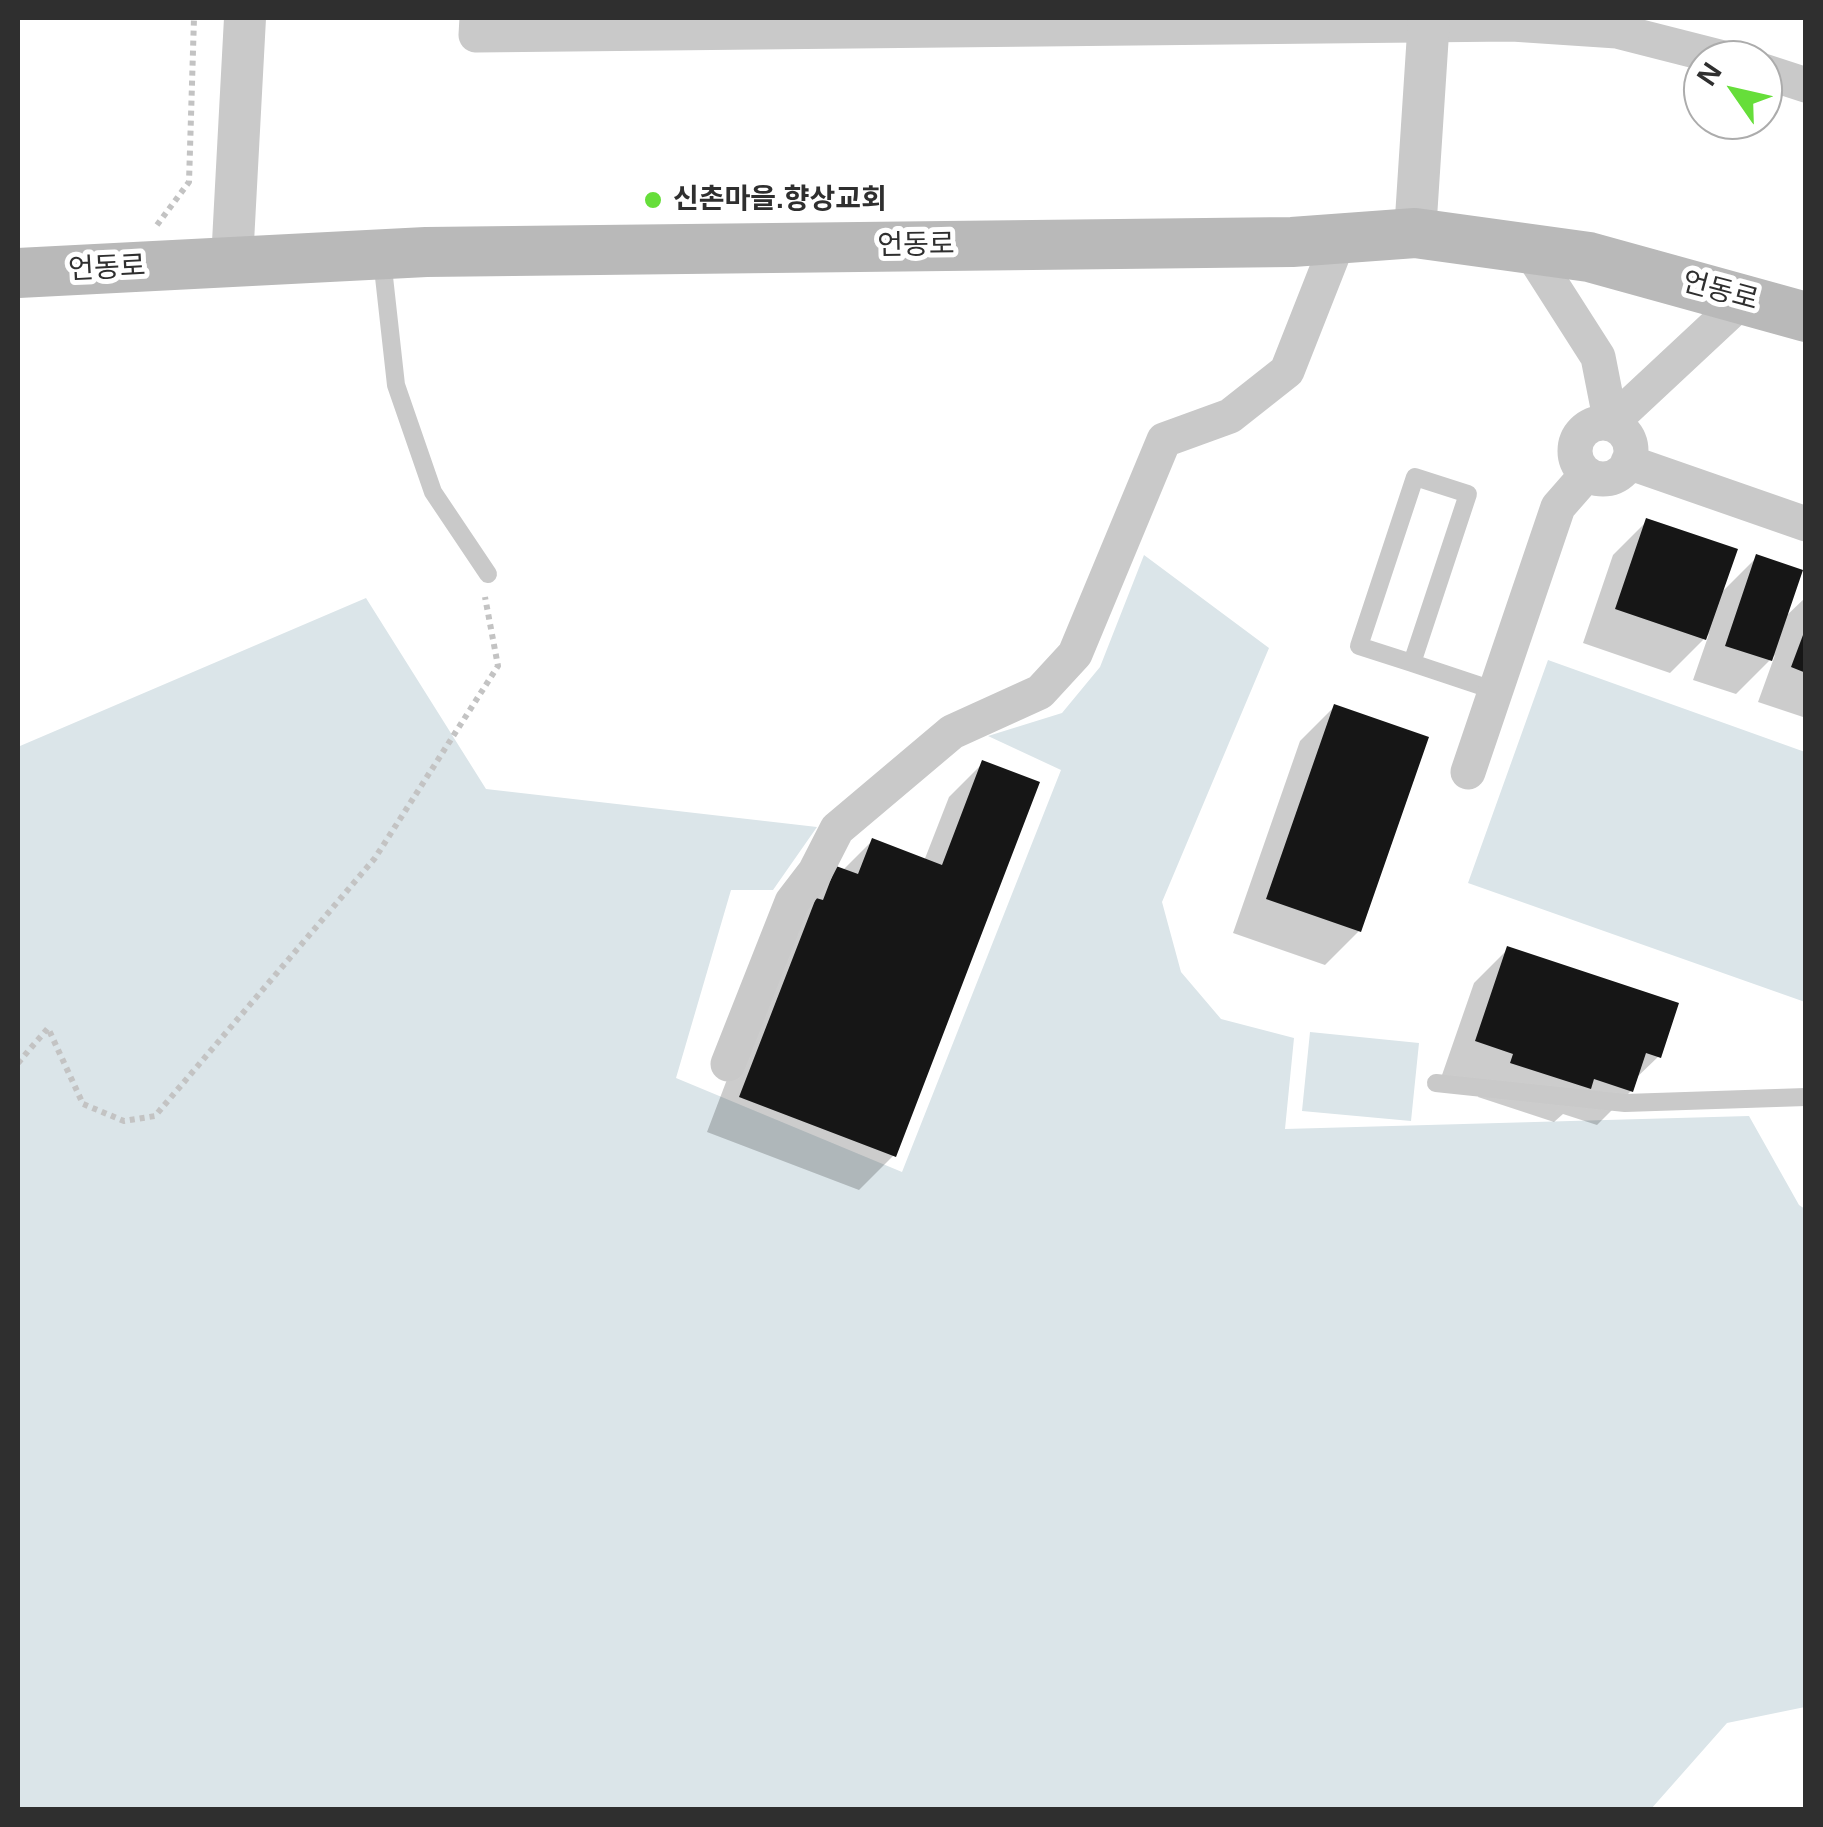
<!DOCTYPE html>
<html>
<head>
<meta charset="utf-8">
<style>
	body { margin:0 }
	#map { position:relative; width:1823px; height:1827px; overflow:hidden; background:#fff; font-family:Helvetica,sans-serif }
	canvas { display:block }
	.frame { position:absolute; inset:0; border:20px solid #2f2f2f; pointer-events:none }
	.north { position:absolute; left:1683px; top:40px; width:100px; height:100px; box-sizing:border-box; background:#fff; border:2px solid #acacac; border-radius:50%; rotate:304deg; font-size:28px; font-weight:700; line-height:40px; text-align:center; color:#2f2f2f }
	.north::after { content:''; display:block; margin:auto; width:35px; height:45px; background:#66de3a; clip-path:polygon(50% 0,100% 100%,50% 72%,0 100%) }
</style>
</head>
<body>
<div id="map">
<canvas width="1823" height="1827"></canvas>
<div class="frame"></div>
<div class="north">N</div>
</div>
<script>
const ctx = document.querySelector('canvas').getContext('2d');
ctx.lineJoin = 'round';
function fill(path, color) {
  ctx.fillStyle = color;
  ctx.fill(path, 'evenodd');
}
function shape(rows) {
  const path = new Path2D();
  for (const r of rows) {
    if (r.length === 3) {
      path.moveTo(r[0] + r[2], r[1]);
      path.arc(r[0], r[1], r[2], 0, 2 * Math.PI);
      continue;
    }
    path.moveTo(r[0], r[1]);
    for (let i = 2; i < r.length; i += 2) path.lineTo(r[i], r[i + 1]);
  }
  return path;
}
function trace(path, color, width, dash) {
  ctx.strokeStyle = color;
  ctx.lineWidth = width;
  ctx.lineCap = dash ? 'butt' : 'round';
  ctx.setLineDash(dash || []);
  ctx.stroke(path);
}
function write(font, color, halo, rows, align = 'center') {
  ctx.font = font + ' Helvetica,"Noto Sans KR",sans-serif';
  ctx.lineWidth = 10;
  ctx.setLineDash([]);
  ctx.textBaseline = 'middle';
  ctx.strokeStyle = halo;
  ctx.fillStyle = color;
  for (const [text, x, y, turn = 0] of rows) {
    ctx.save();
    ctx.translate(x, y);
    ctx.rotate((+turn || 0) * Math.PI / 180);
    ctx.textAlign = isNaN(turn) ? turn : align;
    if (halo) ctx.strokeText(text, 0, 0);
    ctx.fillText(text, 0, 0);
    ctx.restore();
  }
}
const green = shape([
	[1144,555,1269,648,1162,902,1181,972,1221,1019,1294,1038,1285,1129,1749,1116,1799,1205,1805,1209,1805,1707,1727,1723,1651,1809,18,1809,18,729,20,746,366,598,486,789,817,827,773,890,731,890,676,1078,902,1172,1061,770,988,736,1062,713,1100,667],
	[1548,660,1805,752,1805,1002,1468,883],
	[1310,1032,1419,1043,1411,1121,1302,1111]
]);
const shadow = shape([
	[1647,521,1719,595,1757,557,1784,618,1806,597,1806,718,1758,702,1775,655,1736,694,1693,680,1709,634,1670,673,1583,643,1613,555],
	[1334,707,1359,931,1325,965,1233,933,1300,741],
	[983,763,893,1156,859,1190,707,1132,782,935,837,869,842,871,872,841,924,861,949,797],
	[1508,949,1659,1056,1634,1080,1631,1091,1597,1125,1563,1114,1554,1122,1478,1097,1481,1088,1442,1075,1474,983]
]);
const building = shape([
	[1646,518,1738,549,1706,640,1615,609],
	[1756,554,1803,570,1772,661,1725,646],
	[1806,627,1806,673,1791,667],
	[1334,704,1429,737,1361,932,1266,899],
	[982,760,1040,782,896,1157,739,1097,816,898,823,900,836,866,858,874,872,838,942,865],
	[1507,946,1679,1003,1661,1058,1646,1053,1633,1092,1594,1079,1591,1089,1510,1063,1513,1054,1475,1041]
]);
const path = shape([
	[157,225,189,182,194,18],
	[18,1063,48,1028,83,1104,124,1121,155,1116,375,858,498,666,485,597]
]);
const service = shape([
	[382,259,396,385,433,492,488,574],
	[1412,663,1359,646,1415,477,1468,494,1412,663,1496,691],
	[1436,1083,1625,1103,1806,1097]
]);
const minor = shape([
	[477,18,476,35,1512,24,1617,31,1731,60],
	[1763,71,1806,85],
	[1529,249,1598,357,1611,423,1745,298],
	[1603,451,28],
	[1628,462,1806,524],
	[1468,772,1558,507,1586,475],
	[728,1064,792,902,815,872,837,829,952,732,1040,692,1075,654,1164,440,1230,416,1287,371,1339,239]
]);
const tertiary = shape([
	[1415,233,1429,18],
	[232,261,245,18]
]);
const secondary = shape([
	[18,273,426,252,1292,242,1415,233,1589,257,1806,317]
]);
const markers = [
	[653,200,10,"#66de3a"]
];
const poiNames = [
	["신촌마을.향상교회",673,200]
];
const streetNames = [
	["언동로",916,246,-1],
	["언동로",107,269,-3],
	["언동로",1720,292,15]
];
fill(green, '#dbe5e9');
fill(shadow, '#0003');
fill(building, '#161616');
trace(path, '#c3c3c3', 6, [5, 5]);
trace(service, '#c9c9c9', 18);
trace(minor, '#c9c9c9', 35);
trace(tertiary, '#c9c9c9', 42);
trace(secondary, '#b9b9b9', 50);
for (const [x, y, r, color] of markers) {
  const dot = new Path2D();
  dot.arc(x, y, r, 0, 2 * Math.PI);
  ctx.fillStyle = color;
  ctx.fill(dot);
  trace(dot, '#fff', 4);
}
write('bold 28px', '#2f2f2f', '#fff', poiNames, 'left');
write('28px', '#2f2f2f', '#fff', streetNames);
</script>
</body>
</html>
